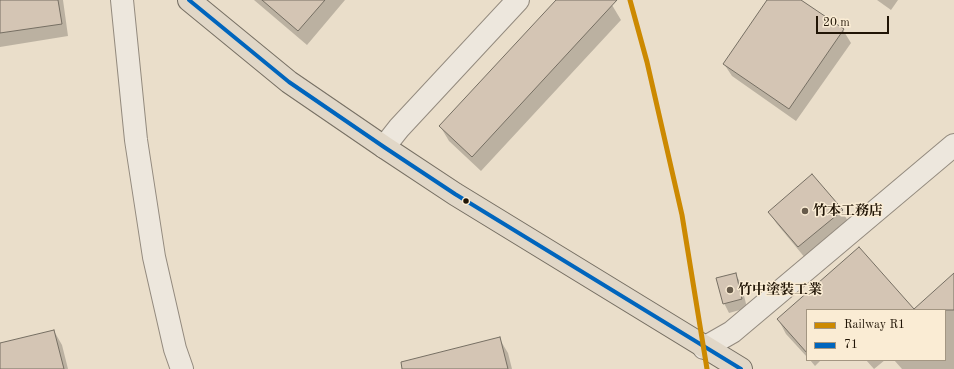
<!DOCTYPE html>
<html>
<head>
<meta charset="utf-8">
<style>
	body { margin:0 }
	#map { position:relative; width:954px; height:369px; overflow:hidden; background:#eadeca; font-family:"Old Standard TT",serif }
	canvas { display:block }
	.legend { position:absolute; left:806px; top:309px; width:140px; height:52px; box-sizing:border-box; background:#faecd4; border:1px solid #a39682; margin:0; padding:5px 7px; list-style:none; font-size:12px; color:#211506 }
	.legend li { display:flex; align-items:center; gap:8px; height:20px }
	.legend b { width:20px; border:1px solid #a39682 }
	.scale { position:absolute; left:816px; top:16px; width:73px; height:18px; box-sizing:border-box; border:2px solid #211506; border-top:0; padding-left:5px; font-size:12px; line-height:14px; white-space:nowrap; color:#211506; -webkit-text-stroke:3px #faecd4; paint-order:stroke }
</style>
</head>
<body>
<div id="map">
<canvas width="954" height="369"></canvas>
<ul class="legend">
<li><b style="height:5px;background:#cc8901"></b>Railway R1</li>
<li><b style="height:5px;background:#0065bd"></b>71</li>
</ul>
<div class="scale">20 m</div>
</div>
<script>
const ctx = document.querySelector('canvas').getContext('2d');
ctx.lineJoin = 'round';
function fill(path, color) {
  ctx.fillStyle = color;
  ctx.fill(path, 'evenodd');
}
function shape(rows) {
  const path = new Path2D();
  for (const r of rows) {
    path.moveTo(r[0], r[1]);
    for (let i = 2; i < r.length; i += 2) path.lineTo(r[i], r[i + 1]);
  }
  return path;
}
function trace(path, color, width, dash) {
  ctx.strokeStyle = color;
  ctx.lineWidth = width;
  ctx.lineCap = dash ? 'butt' : 'round';
  ctx.setLineDash(dash || []);
  ctx.stroke(path);
}
function write(font, color, halo, rows, align = 'center') {
  ctx.font = font + ' "Old Standard TT","Noto Serif JP",serif';
  ctx.lineWidth = 3;
  ctx.setLineDash([]);
  ctx.textBaseline = 'middle';
  ctx.strokeStyle = halo;
  ctx.fillStyle = color;
  for (const [text, x, y, turn = 0] of rows) {
    ctx.save();
    ctx.translate(x, y);
    ctx.rotate((+turn || 0) * Math.PI / 180);
    ctx.textAlign = isNaN(turn) ? turn : align;
    if (halo) ctx.strokeText(text, 0, 0);
    ctx.fillText(text, 0, 0);
    ctx.restore();
  }
}
const shadow = shape([
	[0,0,63,0,68,36,0,47],
	[254,0,345,0,307,45],
	[557,0,607,0,612,5,621,20,481,171,449,141,440,126],
	[769,0,799,0,843,30,851,43,796,121,732,76,724,64],
	[877,0,898,0,891,10],
	[842,211,849,223,806,259,777,224,769,212],
	[858,248,913,310,807,310,807,357,786,334,778,319],
	[735,274,741,283,747,308,729,313,724,303],
	[954,275,954,369,902,369,894,360,945,360,945,310,914,310],
	[54,331,62,345,68,369,0,369,0,344],
	[499,338,508,353,512,369,438,369],
	[810,360,821,360,815,366],
	[866,360,885,360,874,369]
]);
const building = shape([
	[0,0,58,0,62,24,0,33,0,0],
	[262,0,325,0,298,31,262,0],
	[556,0,617,0,472,157,439,126,556,0],
	[767,0,801,0,844,29,789,109,723,64,767,0],
	[812,174,843,210,798,247,768,212,812,174],
	[859,247,914,309,954,273,954,310,807,310,807,353,777,319,859,247],
	[736,273,742,299,723,304,716,278,736,273],
	[54,330,64,369,0,369,0,343,54,330],
	[500,337,508,369,402,369,401,362,500,337]
]);
const minor = shape([
	[122,0,136,140,154,257,175,349,182,369],
	[384,147,399,128,518,0],
	[704,348,732,332,954,145]
]);
const major = shape([
	[189,0,289,82,384,147,455,194,741,369]
]);
const bus1 = shape([
	[189,0,289,82,384,147,455,194,741,369]
]);
const rail1 = shape([
	[630,0,647,62,682,215,707,369]
]);
const markers = [
	[466,201,3.5,"#211506"],
	[805,211,4,"#675b4b"],
	[730,290,4,"#675b4b"]
];
const poiNames = [
	["竹本工務店",813,211],
	["竹中塗装工業",738,290]
];
fill(shadow, '#0003');
fill(building, '#d4c5b4');
trace(building, '#766f63', 1);
trace(minor, '#938a7e', 24);
trace(major, '#766f63', 24);
trace(minor, '#ede7dd', 22);
trace(major, '#e1d7c7', 22);
trace(bus1, '#0065bd', 4);
trace(rail1, '#cc8901', 5);
for (const [x, y, r, color] of markers) {
  const dot = new Path2D();
  dot.arc(x, y, r, 0, 2 * Math.PI);
  ctx.fillStyle = color;
  ctx.fill(dot);
  trace(dot, '#faecd4', 1.5);
}
write('bold 14px', '#211506', '#faecd4', poiNames, 'left');
</script>
</body>
</html>
